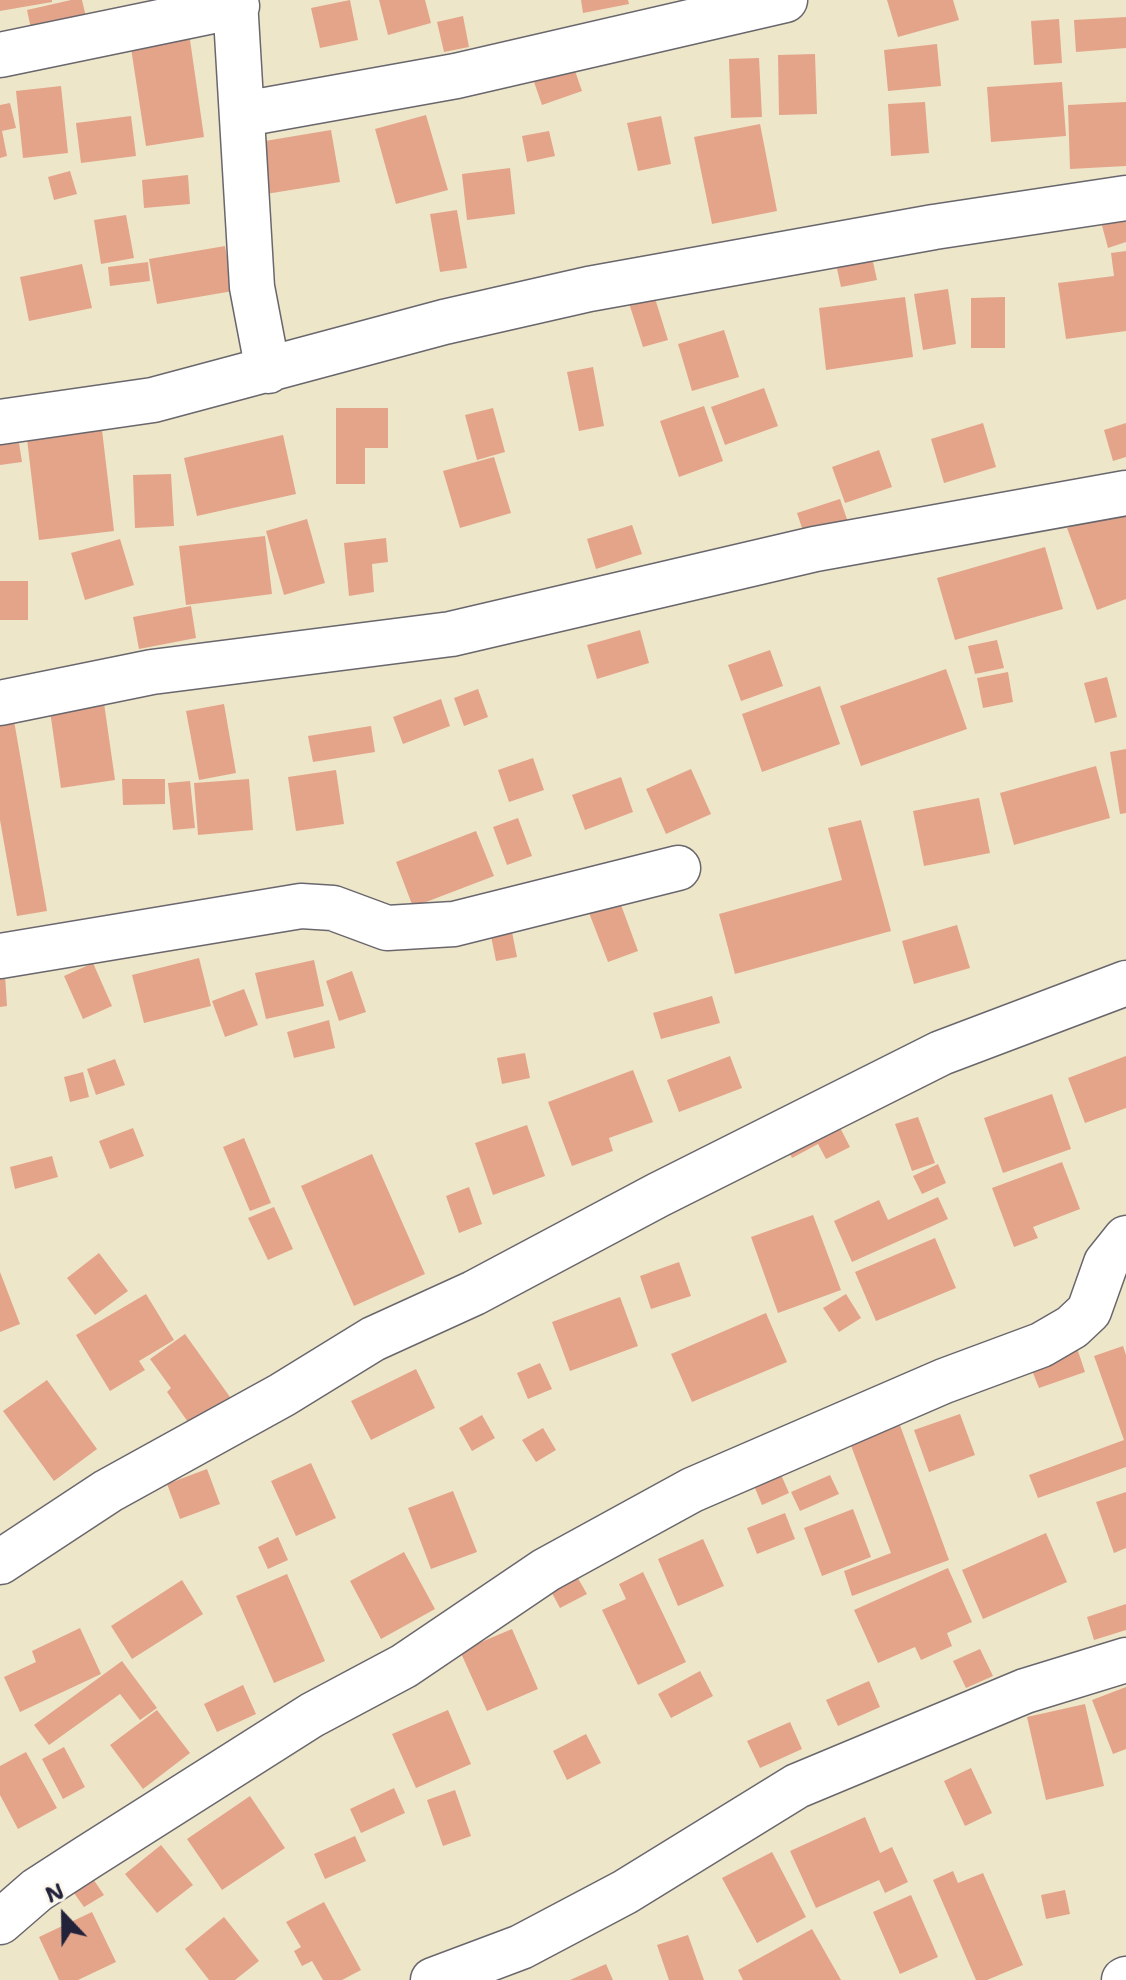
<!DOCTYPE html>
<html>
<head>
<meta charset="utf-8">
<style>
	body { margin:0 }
	#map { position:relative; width:1126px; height:1980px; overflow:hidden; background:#eee6c9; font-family:"Shantell Sans",sans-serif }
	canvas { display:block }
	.north { position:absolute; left:24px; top:1876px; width:80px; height:80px; -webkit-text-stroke:6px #fbf7ec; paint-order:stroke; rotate:338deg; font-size:22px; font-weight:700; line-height:32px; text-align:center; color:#22223b }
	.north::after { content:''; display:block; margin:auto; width:28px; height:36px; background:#22223b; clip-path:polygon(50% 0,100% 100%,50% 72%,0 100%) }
</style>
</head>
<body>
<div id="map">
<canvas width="1126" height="1980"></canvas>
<div class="north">N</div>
</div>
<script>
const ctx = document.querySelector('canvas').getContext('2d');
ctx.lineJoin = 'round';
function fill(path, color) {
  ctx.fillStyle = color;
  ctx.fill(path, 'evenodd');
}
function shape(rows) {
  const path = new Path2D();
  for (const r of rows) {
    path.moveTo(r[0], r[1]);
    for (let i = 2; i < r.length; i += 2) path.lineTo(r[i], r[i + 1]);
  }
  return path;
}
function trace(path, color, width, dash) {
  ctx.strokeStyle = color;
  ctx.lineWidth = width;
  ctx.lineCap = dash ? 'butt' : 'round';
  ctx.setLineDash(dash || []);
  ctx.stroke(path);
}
const building = shape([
	[0,0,52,0,52,2,0,11],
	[71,0,82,0,86,17,31,29,27,10],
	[350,0,358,40,320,48,311,8],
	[379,0,425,0,431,23,388,35],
	[581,0,628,0,629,4,583,13],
	[887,0,953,0,959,20,898,37],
	[463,16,469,47,444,52,437,22],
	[1126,17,1126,48,1076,52,1074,20],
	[1059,19,1062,63,1034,65,1031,21],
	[188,26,204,137,146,146,129,35],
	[937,44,941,86,888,91,884,50],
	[815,54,817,114,779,115,778,55],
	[759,58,762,117,731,118,729,59],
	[573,65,582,91,542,105,533,79],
	[1062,82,1066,136,991,142,987,87],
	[61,86,68,153,23,158,16,91],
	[925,102,929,153,891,156,888,104],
	[1126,102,1126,166,1070,169,1068,105],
	[10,103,16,128,2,131,7,156,0,158,0,105],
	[426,115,448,190,396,204,375,129],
	[131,116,136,156,81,163,76,123],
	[661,116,671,164,638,171,627,123],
	[760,124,777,211,712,224,694,137],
	[331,130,340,182,266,194,259,142],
	[549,131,555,156,527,162,522,136],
	[510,168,515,214,467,220,462,174],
	[70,171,77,194,54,200,48,177],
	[188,175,190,204,144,208,142,180],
	[457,210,467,268,440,272,430,214],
	[1126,211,1126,242,1108,248,1100,218],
	[126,215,134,258,101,264,94,220],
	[225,246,233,291,157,304,149,259],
	[870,248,877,280,841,287,834,255],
	[1126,251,1126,331,1066,339,1058,283,1114,276,1111,253],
	[148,262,150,281,110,286,108,267],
	[82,264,92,308,29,321,20,277],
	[948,289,956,344,923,350,914,294],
	[654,295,668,340,643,347,629,303],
	[905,297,913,357,826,370,819,308],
	[1005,297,1005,348,971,348,971,298],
	[724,330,739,377,692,391,678,344],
	[593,367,604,426,579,431,567,372],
	[764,388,778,426,725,445,711,407],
	[704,406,723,461,679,477,660,421],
	[336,408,388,408,388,448,365,448,365,484,336,484],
	[493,408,505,452,477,460,465,415],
	[983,423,996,467,944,483,931,439],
	[1126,423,1126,457,1113,461,1104,430],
	[102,430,114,531,39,540,27,439],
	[283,435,296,494,197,516,184,458],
	[19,443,22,462,0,465,0,445],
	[879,450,892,487,845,503,832,467],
	[494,457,511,513,460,528,443,471],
	[171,474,174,526,135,528,133,475],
	[840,499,848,522,805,537,797,513],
	[1126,507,1126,599,1097,610,1067,528],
	[307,519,325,583,284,595,266,531],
	[632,525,642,554,596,569,587,539],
	[265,536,272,594,186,605,179,546],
	[386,538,388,562,372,564,374,592,349,596,344,543],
	[120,539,134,585,85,600,71,553],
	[1045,547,1063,609,955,640,937,578],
	[0,581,28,581,28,620,0,620],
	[191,606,196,638,139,649,133,617],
	[640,630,649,663,597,679,587,645],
	[997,640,1004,668,975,674,968,646],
	[770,650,783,686,741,701,728,665],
	[946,669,967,729,861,766,840,706],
	[1008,672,1013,702,983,708,977,678],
	[1107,677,1117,717,1095,723,1084,683],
	[820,686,840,744,762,772,742,714],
	[478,689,488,717,464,726,454,698],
	[441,699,450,726,403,744,393,717],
	[104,703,115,780,61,788,50,711],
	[224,704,236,773,199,780,186,711],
	[12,709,47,911,17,916,0,820,0,711],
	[371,726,375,752,313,762,308,736],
	[1126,749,1126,813,1120,814,1110,752],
	[533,758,544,790,509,802,498,770],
	[1096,766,1110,818,1014,845,1000,793],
	[691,769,711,814,666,834,646,789],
	[336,770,344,824,296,831,288,777],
	[621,777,633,812,585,830,572,795],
	[122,779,165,779,165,804,123,805],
	[249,779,253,830,198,835,194,783],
	[190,781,195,828,173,830,168,783],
	[979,798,990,853,924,866,913,811],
	[518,818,532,856,507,865,493,827],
	[861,820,891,931,735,974,719,914,842,880,828,828],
	[476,831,494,876,413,907,396,862],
	[617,894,638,951,608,962,586,905],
	[957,925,970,968,914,984,902,941],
	[512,932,517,957,496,961,491,936],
	[199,958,211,1006,144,1023,132,975],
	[314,960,324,1006,266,1019,255,973],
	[93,963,112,1006,83,1019,64,976],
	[352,971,366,1012,339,1021,326,981],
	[0,975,5,975,7,1006,0,1007],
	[244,989,258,1025,225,1037,212,1001],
	[712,996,720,1023,661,1039,653,1013],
	[329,1020,335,1048,294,1058,287,1032],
	[525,1053,530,1078,502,1084,497,1058],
	[730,1056,742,1088,679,1112,667,1080],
	[1126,1056,1126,1108,1085,1123,1068,1078],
	[115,1059,125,1085,96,1095,87,1069],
	[633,1070,653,1122,609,1138,613,1151,572,1166,548,1102],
	[83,1072,89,1097,70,1102,64,1077],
	[1052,1094,1071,1149,1003,1173,984,1118],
	[832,1112,850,1147,826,1159,818,1144,792,1158,782,1138],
	[918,1117,935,1163,912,1171,895,1124],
	[527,1125,545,1176,493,1195,475,1143],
	[133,1128,144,1156,110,1169,99,1141],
	[244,1138,271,1203,250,1211,223,1147],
	[372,1154,425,1274,354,1306,301,1186],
	[52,1156,58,1177,15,1189,10,1167],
	[1062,1162,1080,1209,1033,1227,1038,1238,1014,1247,992,1188],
	[938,1164,946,1183,922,1194,913,1176],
	[469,1187,482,1224,459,1233,446,1196],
	[938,1197,948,1219,852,1262,834,1221,879,1200,888,1220],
	[274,1207,293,1249,268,1260,248,1218],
	[813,1215,841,1290,778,1313,751,1237],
	[935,1238,956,1288,876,1321,855,1272],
	[99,1253,128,1291,95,1315,67,1278],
	[679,1262,691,1296,651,1309,640,1276],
	[0,1272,20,1324,0,1332],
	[146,1294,174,1340,139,1361,145,1370,110,1391,76,1335],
	[846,1294,861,1318,839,1332,823,1308],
	[620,1297,638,1346,570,1371,552,1322],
	[766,1313,787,1362,692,1402,671,1354],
	[185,1334,230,1397,190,1425,167,1392,171,1388,150,1359],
	[1076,1345,1085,1372,1039,1388,1029,1363],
	[1123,1346,1126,1355,1126,1467,1038,1498,1029,1475,1124,1440,1094,1356],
	[540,1363,552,1389,528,1399,517,1373],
	[416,1369,435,1408,371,1440,351,1401],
	[47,1380,97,1449,54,1481,3,1411],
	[893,1406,949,1560,852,1596,844,1571,891,1553,843,1424],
	[960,1414,975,1455,929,1472,914,1430],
	[482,1415,495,1438,472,1451,459,1428],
	[543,1428,556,1450,536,1462,522,1440],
	[772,1454,789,1493,762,1505,746,1466],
	[311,1463,336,1518,296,1536,271,1481],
	[207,1469,220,1504,180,1519,167,1484],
	[830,1475,839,1494,800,1511,791,1492],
	[453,1491,477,1552,431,1569,408,1508],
	[1126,1492,1126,1548,1114,1553,1096,1502],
	[853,1509,871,1557,822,1576,804,1528],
	[785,1513,795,1539,757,1554,747,1528],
	[1046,1533,1067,1582,983,1619,962,1570],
	[278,1537,288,1560,268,1569,258,1547],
	[703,1539,724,1586,678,1606,658,1559],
	[404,1552,435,1609,381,1639,350,1581],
	[572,1568,587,1594,560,1608,546,1582],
	[948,1568,972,1622,947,1633,952,1646,921,1660,915,1647,878,1663,854,1610],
	[643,1572,686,1662,638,1685,602,1610,626,1599,619,1584],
	[287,1574,325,1661,274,1683,236,1596],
	[182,1580,203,1614,132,1659,111,1626],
	[1126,1604,1126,1630,1094,1640,1087,1617],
	[80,1628,101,1674,20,1712,4,1677,36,1662,32,1651],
	[512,1629,538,1689,487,1711,460,1651],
	[980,1649,993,1676,966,1688,953,1661],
	[122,1661,157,1708,140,1720,120,1694,49,1745,34,1725],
	[700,1671,713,1696,671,1718,658,1694],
	[869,1681,880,1707,838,1726,826,1700],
	[243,1685,256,1714,217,1732,204,1704],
	[1126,1687,1126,1749,1113,1754,1092,1700],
	[1085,1704,1104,1786,1046,1800,1027,1717],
	[157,1710,190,1753,143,1789,110,1745],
	[448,1710,471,1764,416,1788,392,1734],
	[790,1722,802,1749,760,1768,747,1741],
	[586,1734,601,1763,567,1780,553,1751],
	[64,1747,85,1787,63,1799,42,1759],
	[26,1752,57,1808,18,1829,0,1795,0,1766],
	[971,1768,992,1813,965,1826,944,1781],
	[394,1788,405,1813,361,1833,350,1809],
	[455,1790,471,1836,443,1846,427,1800],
	[250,1796,285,1848,222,1890,187,1839],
	[865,1817,880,1853,892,1847,908,1882,885,1893,879,1880,816,1908,790,1851],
	[355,1836,366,1861,325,1879,314,1854],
	[161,1845,193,1885,157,1913,125,1874],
	[772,1852,806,1917,757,1943,722,1878],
	[953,1871,958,1883,983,1873,1023,1965,987,1980,976,1980,933,1880],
	[89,1873,104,1895,84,1907,69,1886],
	[1065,1890,1070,1914,1046,1919,1041,1895],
	[911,1895,938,1957,900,1974,873,1912],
	[324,1902,361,1970,342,1980,323,1980,312,1961,302,1966,294,1951,301,1947,286,1922],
	[92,1912,116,1962,78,1980,59,1980,39,1937],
	[224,1917,259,1961,235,1980,209,1980,185,1949],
	[812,1929,841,1980,743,1980,738,1970],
	[688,1935,704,1980,669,1980,657,1945],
	[606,1964,613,1980,570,1980]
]);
const minor = shape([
	[235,0,252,287,268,371],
	[0,55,237,6],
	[244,114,456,76,785,0],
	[0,422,153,400,444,322,589,289,934,227,1126,198],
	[0,703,152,672,451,634,815,549,1126,493],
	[0,956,301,906,333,908,387,928,454,924,678,868],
	[0,1562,108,1491,282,1395,373,1339,474,1293,658,1195,941,1053,1126,983],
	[0,1922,37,1890,88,1857,312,1715,404,1666,546,1570,692,1490,944,1381,1041,1345,1072,1327,1089,1311,1106,1263,1126,1238],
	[433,1980,521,1947,625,1892,797,1786,1025,1691,1126,1660],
	[1124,1980,1126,1979]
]);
fill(building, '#e3a48a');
trace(minor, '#69676d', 47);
trace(minor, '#fff', 44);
</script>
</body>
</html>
